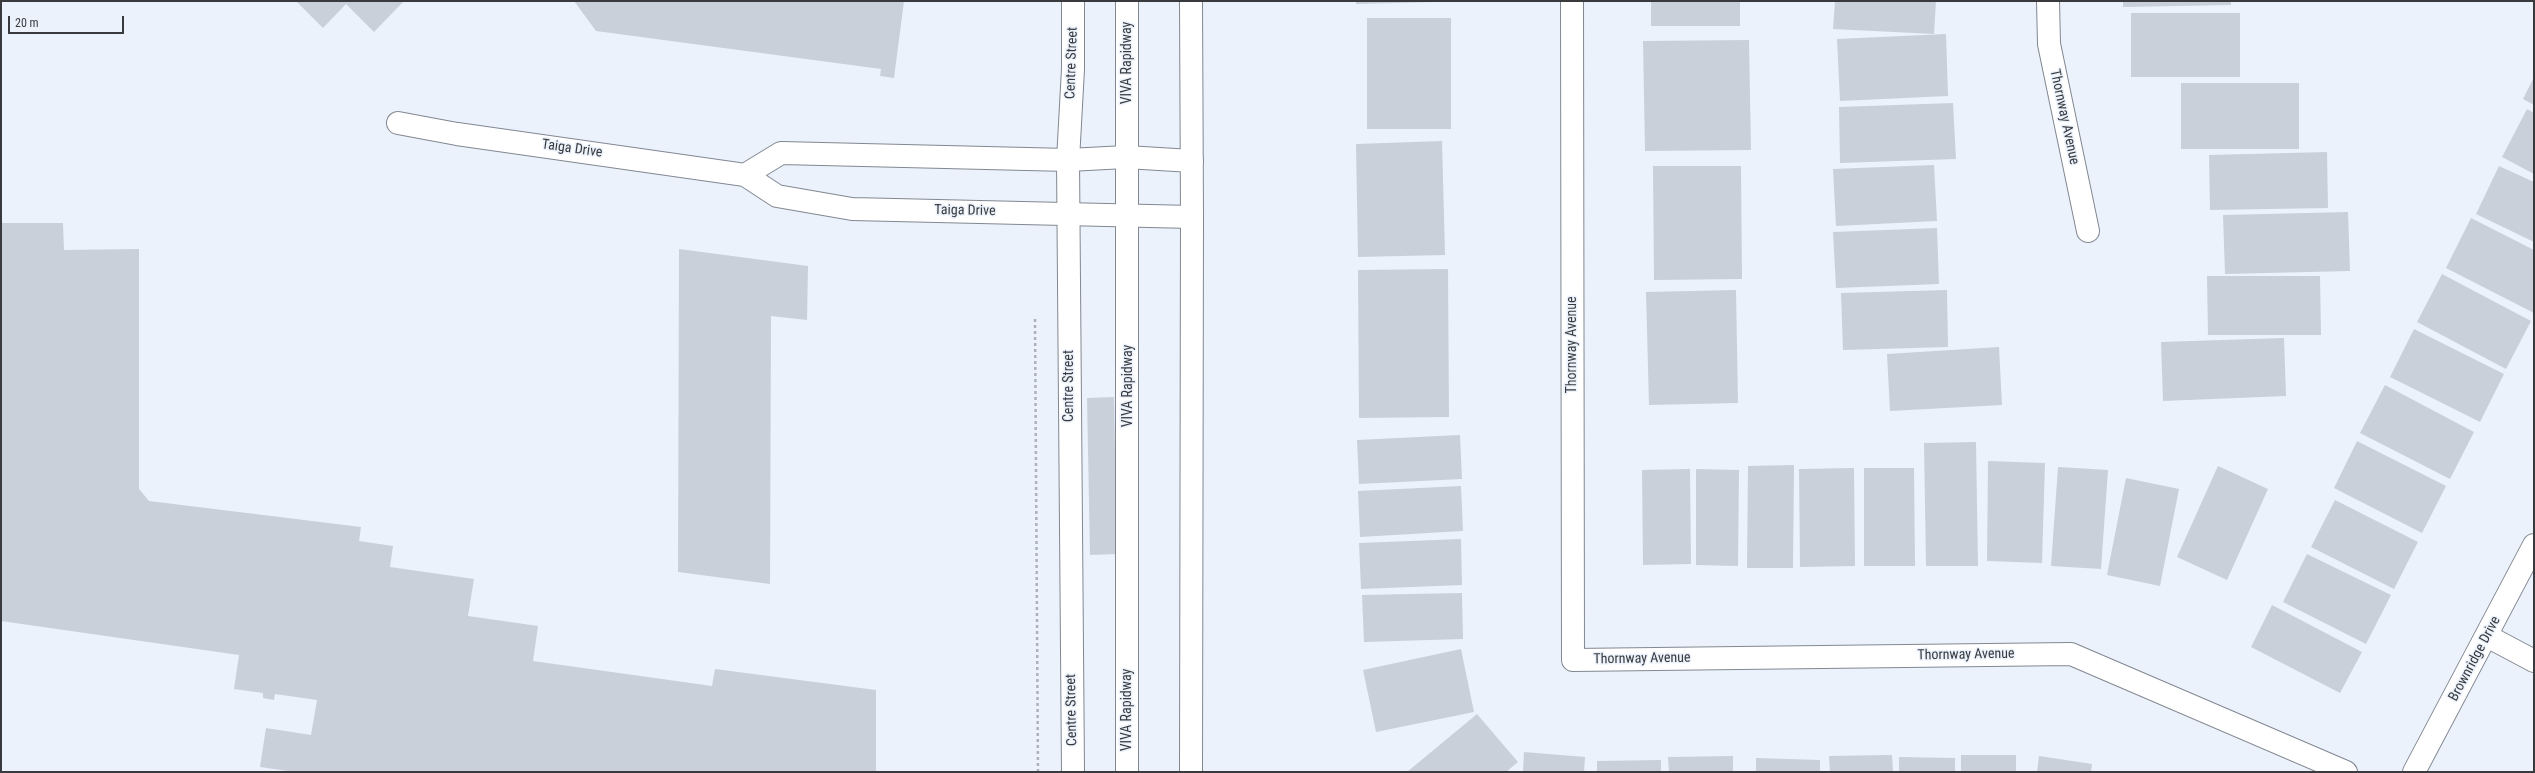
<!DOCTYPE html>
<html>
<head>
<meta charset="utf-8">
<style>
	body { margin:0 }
	#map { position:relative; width:2535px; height:773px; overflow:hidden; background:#ebf2fc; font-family:"Roboto Condensed",sans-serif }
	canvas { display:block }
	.frame { position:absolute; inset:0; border:2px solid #383a3e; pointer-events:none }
	.scale { position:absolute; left:8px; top:16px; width:116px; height:18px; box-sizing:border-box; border:2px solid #383a3e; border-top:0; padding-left:5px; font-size:12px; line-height:14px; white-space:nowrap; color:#383a3e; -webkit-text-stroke:3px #ebf2fc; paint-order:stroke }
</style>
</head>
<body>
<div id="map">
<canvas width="2535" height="773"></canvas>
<div class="frame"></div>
<div class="scale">20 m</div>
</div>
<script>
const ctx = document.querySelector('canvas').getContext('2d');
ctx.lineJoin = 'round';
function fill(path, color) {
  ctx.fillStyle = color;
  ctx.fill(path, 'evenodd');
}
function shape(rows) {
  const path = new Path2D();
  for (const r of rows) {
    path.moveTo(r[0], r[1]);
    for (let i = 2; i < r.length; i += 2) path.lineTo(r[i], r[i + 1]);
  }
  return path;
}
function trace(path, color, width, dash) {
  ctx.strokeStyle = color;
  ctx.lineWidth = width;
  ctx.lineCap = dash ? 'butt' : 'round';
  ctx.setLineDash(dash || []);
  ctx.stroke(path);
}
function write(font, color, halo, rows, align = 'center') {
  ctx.font = font + ' "Roboto Condensed",sans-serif';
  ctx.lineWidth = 3;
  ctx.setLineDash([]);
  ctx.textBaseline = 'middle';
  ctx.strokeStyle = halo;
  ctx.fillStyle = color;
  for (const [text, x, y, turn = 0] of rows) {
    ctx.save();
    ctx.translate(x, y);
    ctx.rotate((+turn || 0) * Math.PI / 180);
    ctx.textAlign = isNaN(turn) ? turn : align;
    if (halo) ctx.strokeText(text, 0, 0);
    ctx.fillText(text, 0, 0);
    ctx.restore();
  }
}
const building = shape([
	[296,1,404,1,374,32,346,4,323,28],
	[574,1,904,1,894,78,880,76,881,69,596,31],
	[1356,1,1436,1,1436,2,1356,4],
	[1651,1,1740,1,1740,26,1651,26],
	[1835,1,1936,1,1934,34,1833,29],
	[2123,1,2231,1,2231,5,2123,7],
	[2131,13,2240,13,2240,77,2131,77],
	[1367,18,1451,18,1451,129,1367,129],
	[1946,34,1948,96,1840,101,1837,39],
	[1749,40,1751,150,1645,151,1643,41],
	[2534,77,2534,105,2523,99],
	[2181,83,2299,83,2299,149,2181,149],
	[1953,103,1956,159,1840,163,1839,107],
	[2527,109,2534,113,2534,174,2502,157],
	[1442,141,1445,255,1358,257,1356,144],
	[2327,152,2328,208,2210,210,2209,155],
	[1934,165,1937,221,1836,226,1833,169],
	[1653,166,1741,166,1742,279,1654,280],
	[2499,166,2534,182,2534,242,2476,214],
	[2348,212,2350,271,2225,274,2223,215],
	[2471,218,2534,250,2534,313,2446,268],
	[1,223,63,223,64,250,139,249,139,489,149,501,361,527,359,541,393,546,390,567,474,579,468,616,538,626,533,661,712,686,715,669,876,690,876,772,295,772,260,767,266,728,311,735,317,700,275,694,274,700,263,698,263,693,234,689,239,655,1,621],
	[1937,228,1939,284,1836,288,1833,232],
	[679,249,808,266,807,320,771,316,770,584,678,572],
	[1448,269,1449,417,1359,418,1358,270],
	[2442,274,2531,321,2506,369,2417,322],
	[2207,276,2320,276,2321,335,2208,335],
	[1736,290,1738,403,1649,405,1646,292],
	[1947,290,1948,347,1843,350,1841,293],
	[2414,329,2504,374,2480,422,2390,377],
	[2284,338,2286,396,2163,401,2161,342],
	[1999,347,2002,405,1890,411,1887,354],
	[2385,385,2474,432,2450,479,2360,433],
	[1114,397,1117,554,1090,555,1087,398],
	[1460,435,1462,479,1359,484,1357,440],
	[2357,441,2446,486,2422,533,2334,488],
	[1976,442,1978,566,1926,566,1924,443],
	[1988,461,2045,463,2042,563,1987,561],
	[1794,465,1793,568,1747,568,1748,466],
	[2218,466,2268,489,2227,580,2177,557],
	[2058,467,2108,470,2101,569,2051,566],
	[1854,468,1855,566,1800,567,1799,469],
	[1864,468,1914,468,1915,566,1864,566],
	[1690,469,1691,564,1643,565,1642,470],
	[1696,469,1739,470,1738,566,1696,565],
	[2126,478,2179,489,2160,586,2107,575],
	[1461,486,1463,531,1360,537,1358,491],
	[2335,500,2418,542,2394,589,2311,547],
	[1461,539,1462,585,1361,589,1359,543],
	[2307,554,2391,595,2366,644,2283,602],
	[1462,593,1463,639,1364,642,1362,595],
	[2272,605,2362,652,2340,693,2251,647],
	[1461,649,1474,712,1376,732,1363,670],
	[1477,714,1518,762,1506,772,1407,772],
	[1524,752,1585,757,1584,772,1523,772],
	[1892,755,1893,772,1830,772,1829,756],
	[1961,755,2016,755,2016,772,1961,772],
	[1733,756,1733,772,1669,772,1668,757],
	[2039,756,2092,764,2091,772,2037,772],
	[1899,757,1955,758,1955,772,1899,772],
	[1756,758,1820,760,1820,772,1756,772],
	[1661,760,1661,772,1597,772,1597,761]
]);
const path = shape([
	[1035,319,1038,772]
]);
const lane = shape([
	[1127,1,1127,772],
	[2487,636,2534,661]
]);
const street = shape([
	[1572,1,1573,660,2071,654,2346,772],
	[2048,1,2049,44,2088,231],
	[398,123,457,134,745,175,777,196,852,209,1192,217],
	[745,175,781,153,1068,160,1126,157,1192,161]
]);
const secondary = shape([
	[1191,1,1192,217,1191,772],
	[1073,772,1068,160,1073,69,1073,1],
	[2414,772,2534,545]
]);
const streetNames = [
	["Centre Street",1072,63,-88],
	["VIVA Rapidway",1127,63,-90],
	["Thornway Avenue",2064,117,78],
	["Taiga Drive",572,149,8],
	["Taiga Drive",965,211,1],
	["Thornway Avenue",1572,345,-90],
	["Centre Street",1069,386,-90],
	["VIVA Rapidway",1128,386,-90],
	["Thornway Avenue",1966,655,-1],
	["Thornway Avenue",1642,659,-1],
	["Brownridge Drive",2475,659,-62],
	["Centre Street",1072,710,-91],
	["VIVA Rapidway",1127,710,-90]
];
fill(building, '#c9d0da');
trace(lane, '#828891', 24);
trace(street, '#828891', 24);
trace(secondary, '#828891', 24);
trace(path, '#adb2ba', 2.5, [3, 3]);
trace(lane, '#fff', 22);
trace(street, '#fff', 22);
trace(secondary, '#fff', 22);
write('14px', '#383a3e', '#ebf2fc', streetNames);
</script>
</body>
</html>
